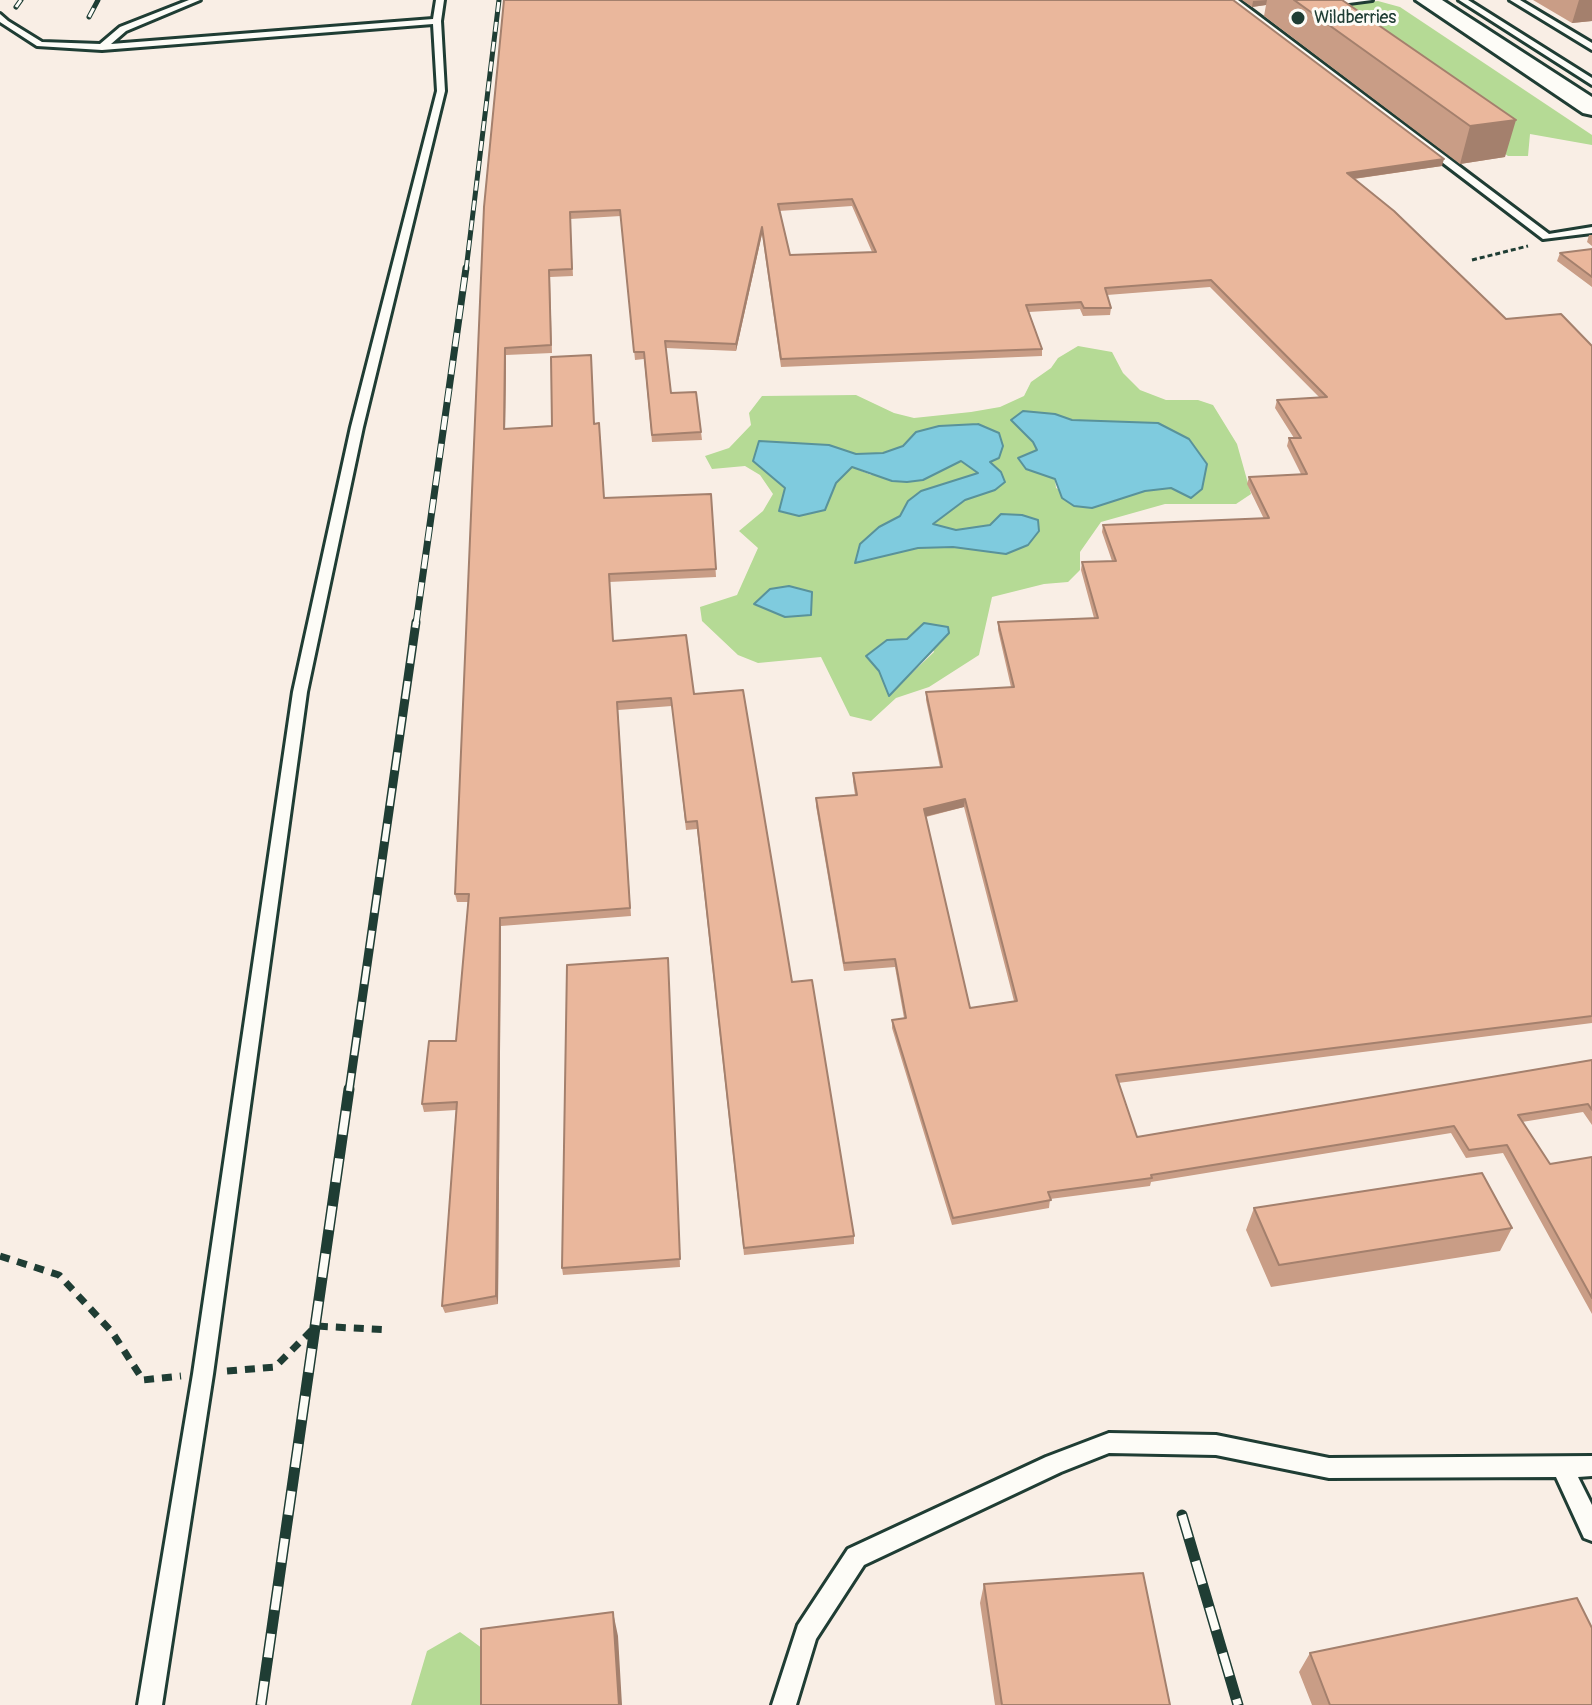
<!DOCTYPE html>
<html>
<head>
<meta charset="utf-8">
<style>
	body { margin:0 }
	canvas { display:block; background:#f9eee5 }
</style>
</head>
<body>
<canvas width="1592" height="1705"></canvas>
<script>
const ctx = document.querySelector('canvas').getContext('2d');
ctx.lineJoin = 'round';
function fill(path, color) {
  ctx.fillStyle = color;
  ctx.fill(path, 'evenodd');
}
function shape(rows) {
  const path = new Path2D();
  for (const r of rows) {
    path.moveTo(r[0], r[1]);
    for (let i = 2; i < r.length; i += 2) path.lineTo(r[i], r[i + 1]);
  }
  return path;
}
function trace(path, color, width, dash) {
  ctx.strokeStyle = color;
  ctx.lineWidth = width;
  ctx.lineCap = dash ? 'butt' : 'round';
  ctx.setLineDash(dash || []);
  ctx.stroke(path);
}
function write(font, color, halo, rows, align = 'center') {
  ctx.font = font + ' Pangolin,sans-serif';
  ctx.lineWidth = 6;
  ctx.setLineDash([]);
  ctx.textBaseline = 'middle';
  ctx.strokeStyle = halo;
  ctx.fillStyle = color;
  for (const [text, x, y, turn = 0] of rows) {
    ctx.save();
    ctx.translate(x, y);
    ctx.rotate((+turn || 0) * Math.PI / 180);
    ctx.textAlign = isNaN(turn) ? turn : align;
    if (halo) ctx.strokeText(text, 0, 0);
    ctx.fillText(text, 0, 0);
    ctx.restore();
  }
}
const green = shape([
	[1378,1,1400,7,1592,135,1592,145,1530,134,1528,156,1508,156,1338,32,1315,8],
	[1078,346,1112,352,1123,373,1140,390,1166,400,1198,400,1213,405,1237,444,1251,494,1236,504,1165,504,1101,522,1080,552,1080,570,1068,582,1044,584,992,597,979,655,929,687,896,698,871,721,850,716,821,657,758,663,738,655,702,621,700,607,737,595,758,548,739,531,763,511,773,494,760,475,745,466,712,469,705,456,729,448,751,425,749,413,762,396,856,395,894,413,914,418,971,412,1000,407,1024,396,1031,382,1051,368,1058,358],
	[1055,414,1072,420,1158,423,1189,439,1207,463,1202,488,1191,498,1171,488,1145,491,1092,508,1056,488,1055,479,1026,469,1019,457,1037,450,1033,442],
	[916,432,1005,482,995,490,965,500,932,524,956,530,990,525,1001,514,1022,515,1037,520,1006,554,953,547,918,548,856,563,879,527,900,516,908,501,921,491,979,473,961,461,871,475,852,467,836,483,825,510,779,510,786,488,753,461,802,444,829,445,856,454,883,453,903,446],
	[924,623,934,652,889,695,879,671],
	[460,1632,490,1654,490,1705,411,1705,427,1651]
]);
const water = shape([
	[1023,411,1055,414,1072,420,1158,423,1189,439,1207,464,1202,489,1191,498,1171,488,1145,491,1092,508,1074,506,1062,498,1055,479,1026,469,1018,458,1037,450,1033,442,1011,420,1023,411],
	[978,424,999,433,1003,446,999,458,990,462,1001,472,1005,482,995,490,965,500,933,524,956,530,990,525,1001,514,1022,515,1038,520,1039,531,1028,545,1006,554,953,547,918,548,855,563,860,544,879,527,900,516,908,501,921,491,978,473,961,461,923,480,907,482,892,481,852,467,836,483,825,510,799,516,779,511,785,488,753,461,759,441,829,445,856,454,883,453,903,446,916,432,939,426,978,424],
	[789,586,812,592,811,615,785,617,754,604,770,589,789,586],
	[924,623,948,627,949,633,889,696,879,671,866,656,887,640,907,639,924,623]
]);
const pathFar1 = shape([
	[1472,260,1528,246]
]);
const path = shape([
	[0,1256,59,1275,112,1332,143,1380,181,1376],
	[227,1371,275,1367,316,1326,389,1330]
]);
const lane = shape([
	[189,0,200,0,126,31,111,44,433,19,436,0,444,0,441,21,445,91,363,427,307,692,213,1374,162,1705,138,1705,193,1374,293,692,351,427,437,91,433,24,102,50,37,46,0,22,0,14,8,21,42,42,100,44,120,27,189,0],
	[1229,0,1238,0,1549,234,1592,227,1592,233,1543,239,1229,0],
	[1343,0,1372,0,1326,6,1322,4,1343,0],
	[1459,0,1468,0,1592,78,1592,85,1459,0],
	[1510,0,1520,0,1592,43,1592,50,1510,0],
	[1109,1433,1216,1435,1329,1458,1592,1456,1592,1476,1578,1477,1592,1505,1592,1541,1584,1538,1556,1477,1329,1478,1216,1455,1109,1453,1061,1472,864,1565,816,1639,796,1705,772,1705,798,1625,848,1549,1046,1457,1109,1433]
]);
const secondary = shape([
	[1416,0,1442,0,1592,97,1592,115,1583,113,1416,0]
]);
const railFar3 = shape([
	[16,7,21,0],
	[89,17,98,0],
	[466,270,499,0]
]);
const railFar2 = shape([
	[416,624,466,268]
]);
const railFar1 = shape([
	[349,1091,416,622]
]);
const rail = shape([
	[1182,1515,1238,1705],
	[261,1705,349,1089]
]);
const wall = shape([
	[504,0,1442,166,1354,179,1506,319,1592,346,1592,1023,1118,1083,1137,1137,1592,1060,1592,1125,1583,1112,1522,1122,1550,1164,1592,1157,1592,1314,1503,1153,1466,1158,1451,1133,1151,1182,1150,1186,1050,1199,1049,1208,952,1225,892,1028,892,1020,904,1018,895,967,844,971,816,806,816,798,855,795,853,781,853,773,940,767,926,700,926,692,1011,687,998,630,998,622,1094,618,1081,570,1082,562,1112,561,1102,532,1103,525,1264,519,1247,484,1249,477,1301,474,1287,446,1289,438,1294,438,1275,408,1277,400,1319,397,1210,287,1107,295,1111,308,1110,315,1083,316,1080,309,1029,312,1042,349,1042,356,781,367,762,234,736,351,666,348,671,393,701,432,702,440,652,442,644,359,635,360,621,216,570,219,573,276,550,277,552,353,506,355,505,429,594,424,604,498,711,494,716,577,609,582,613,641,694,694,792,982,854,1236,854,1244,744,1255,697,829,686,830,672,706,618,710,631,916,501,926,498,1304,445,1313,442,1306,456,1110,424,1112,422,1104,456,1041,468,902,457,902,455,894],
	[852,206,872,252,790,255,779,211],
	[964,807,1014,1001,970,1008,926,817],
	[1242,0,1342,0,1505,157,1460,164,1264,16,1266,5,1252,7],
	[1533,0,1592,0,1592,21,1572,23],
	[1589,235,1592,235,1592,246,1587,242],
	[1592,249,1592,287,1557,261,1560,253],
	[668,958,680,1267,563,1275,562,1268],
	[1254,1208,1512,1228,1500,1251,1271,1287,1246,1230],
	[984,1584,1170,1705,995,1705,980,1603],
	[1310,1653,1592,1705,1312,1705,1299,1672]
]);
const shadedWall = shape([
	[1267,0,1266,5,1252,7,1253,1],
	[1579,0,1592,0,1592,21,1572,23],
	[1516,120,1505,157,1460,164,1470,126],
	[1444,159,1442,166,1345,180,1347,173],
	[762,227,762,234,736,351,736,344],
	[505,348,506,355,505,437,504,429],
	[965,799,964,807,923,817,924,809],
	[500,918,501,926,498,1304,496,1296],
	[613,1612,618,1636,622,1705,619,1705]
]);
const building = shape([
	[504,0,1233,0,1444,159,1347,173,1394,211,1506,319,1561,314,1592,346,1592,1016,1116,1075,1137,1137,1592,1060,1592,1110,1588,1104,1518,1115,1550,1164,1592,1157,1592,1298,1507,1145,1469,1150,1454,1126,1151,1175,1152,1178,1048,1192,1051,1200,953,1218,892,1020,906,1018,895,959,844,963,816,798,857,795,853,773,942,767,926,692,1014,687,998,622,1098,618,1082,562,1116,561,1103,525,1269,518,1249,477,1307,474,1289,438,1301,438,1277,400,1327,397,1211,280,1105,288,1111,308,1084,308,1081,302,1026,305,1042,349,781,359,762,227,736,344,665,341,671,393,696,392,701,432,652,435,644,352,634,352,620,210,570,212,572,269,549,270,551,345,505,348,504,429,552,426,551,357,591,355,594,424,599,423,604,498,711,494,716,569,609,574,613,641,686,635,694,694,743,690,792,982,812,980,854,1236,744,1248,697,821,686,822,671,698,617,702,630,908,500,918,496,1296,442,1306,457,1102,422,1104,429,1041,456,1041,469,894,455,894,484,207,504,0],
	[852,199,876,252,790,255,778,204,852,199],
	[965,799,1017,1001,970,1008,924,809,965,799],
	[1294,0,1342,0,1516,120,1470,126,1294,0],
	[1592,249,1592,277,1560,253,1592,249],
	[668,958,680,1259,562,1268,567,965,668,958],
	[1482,1173,1512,1228,1279,1265,1254,1208,1482,1173],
	[1143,1573,1170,1705,1002,1705,984,1584,1143,1573],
	[1577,1598,1592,1628,1592,1705,1330,1705,1310,1653,1577,1598],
	[613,1612,619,1705,481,1705,481,1629,613,1612]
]);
const markers = [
	[1298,18,8,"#1f3d34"]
];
const farPoinames = [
	["Wildberries",1314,18]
];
fill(green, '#b5da95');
fill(water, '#7fcbde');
trace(water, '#59929a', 2);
trace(lane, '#1f3d34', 6);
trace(secondary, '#1f3d34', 6);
trace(pathFar1, '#1f3d34', 3, [5, 3]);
trace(path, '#1f3d34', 7, [10, 8]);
fill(lane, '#fdfcf7');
fill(secondary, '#fdfcf7');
trace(railFar3, '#1f3d34', 5);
trace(railFar2, '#1f3d34', 7);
trace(railFar1, '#1f3d34', 9);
trace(rail, '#1f3d34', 11);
trace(railFar3, '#fdfcf7', 3, [10]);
trace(railFar2, '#fdfcf7', 5, [14]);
trace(railFar1, '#fdfcf7', 6, [18]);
trace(rail, '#fdfcf7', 8, [24]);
fill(wall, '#c99d86');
fill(shadedWall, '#a4806d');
fill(building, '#eab79c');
trace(building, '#a4806d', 2);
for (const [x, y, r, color] of markers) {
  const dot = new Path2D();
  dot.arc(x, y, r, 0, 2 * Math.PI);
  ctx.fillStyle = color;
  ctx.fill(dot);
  trace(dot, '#fdfcf7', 3);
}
write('18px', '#1f3d34', '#fdfcf7', farPoinames, 'left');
</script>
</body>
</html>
